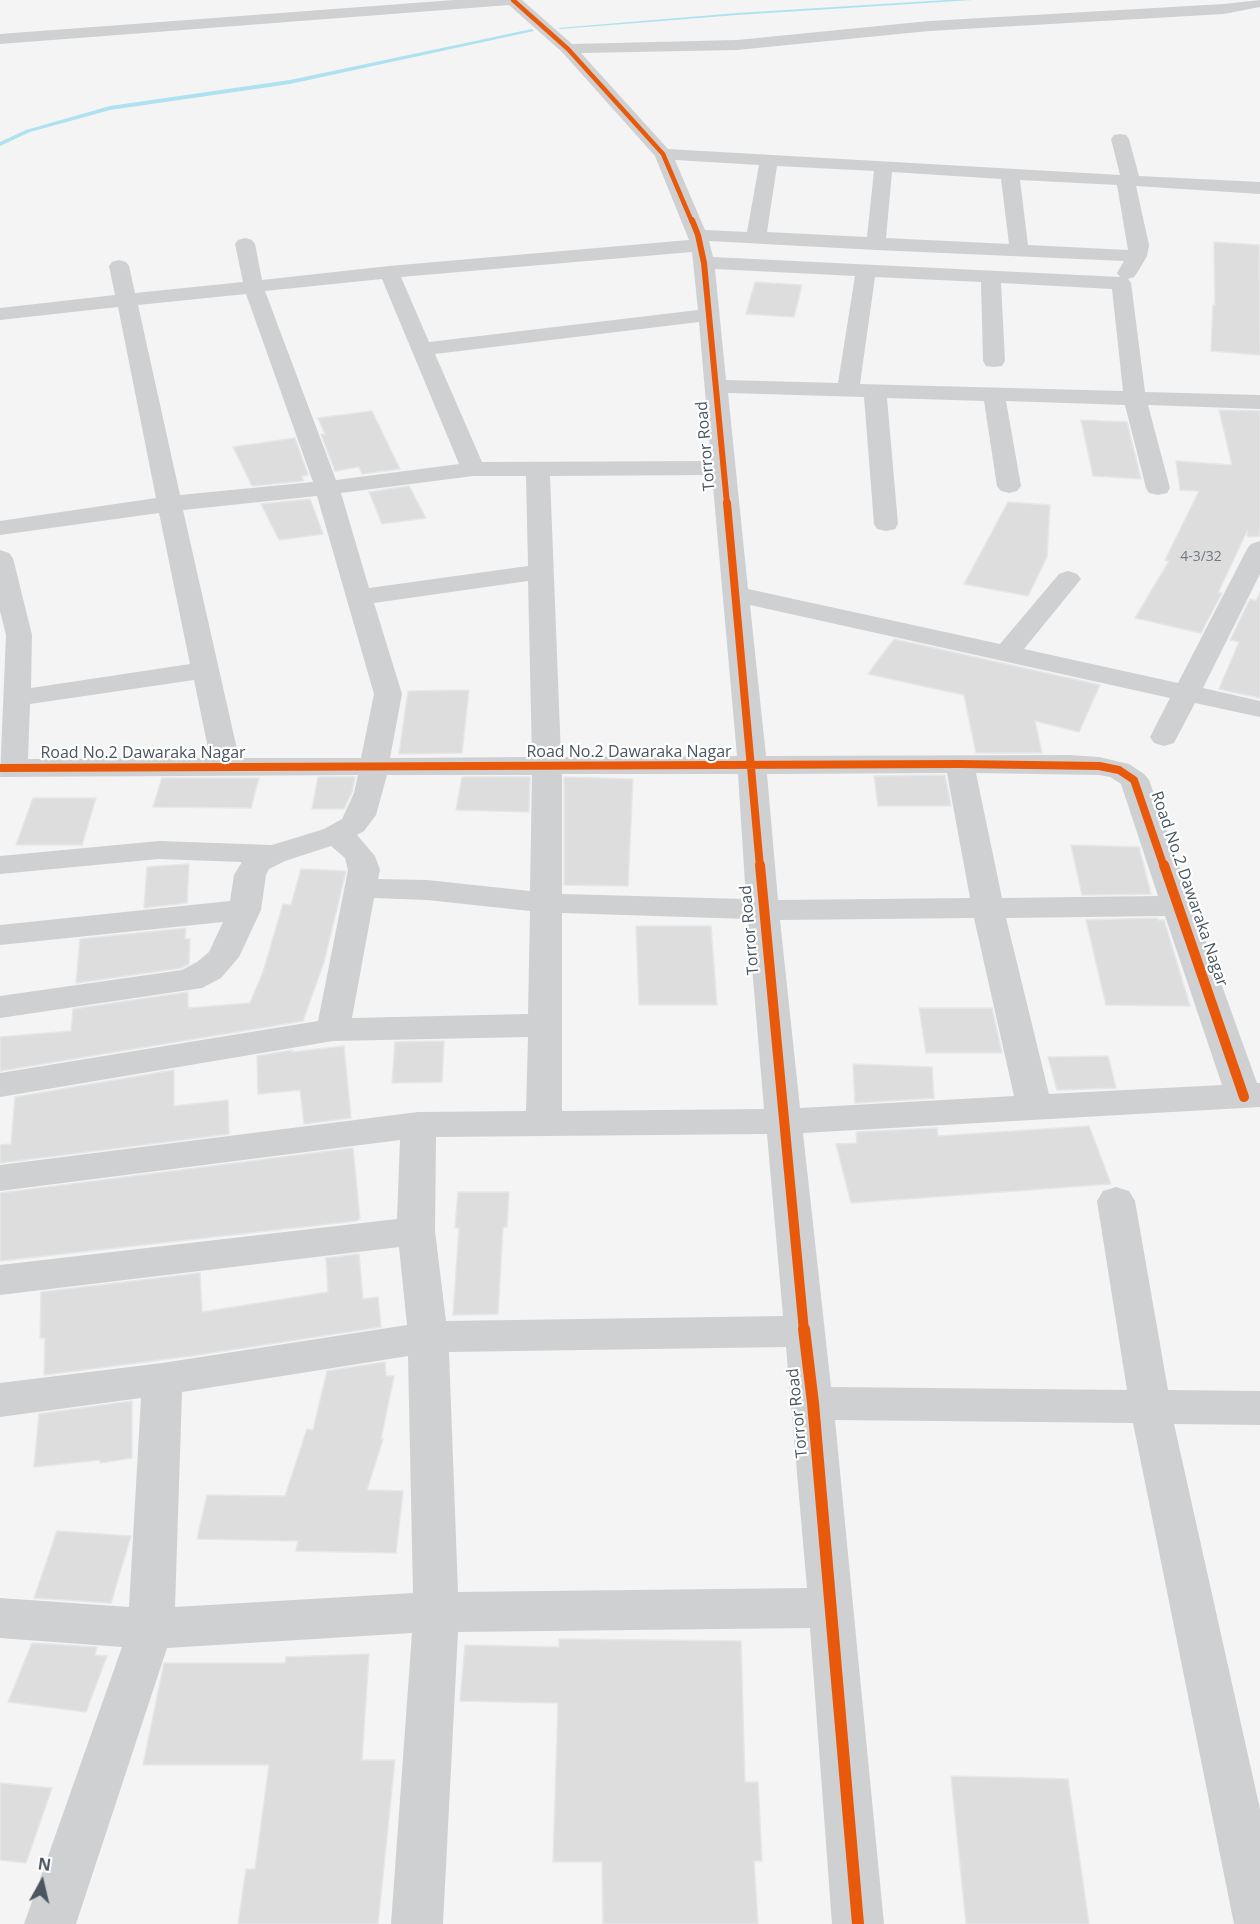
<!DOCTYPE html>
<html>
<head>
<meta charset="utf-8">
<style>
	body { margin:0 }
	#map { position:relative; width:1260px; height:1924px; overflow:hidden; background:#f4f4f4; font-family:"Open Sans",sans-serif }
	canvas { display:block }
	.north { position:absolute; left:12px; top:1852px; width:60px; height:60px; -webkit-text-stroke:4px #fff; paint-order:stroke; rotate:8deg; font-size:16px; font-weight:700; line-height:24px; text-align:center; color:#4a5661 }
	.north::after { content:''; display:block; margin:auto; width:21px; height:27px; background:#4a5661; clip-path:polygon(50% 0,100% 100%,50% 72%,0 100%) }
</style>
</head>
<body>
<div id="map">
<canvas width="1260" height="1924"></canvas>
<div class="north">N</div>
</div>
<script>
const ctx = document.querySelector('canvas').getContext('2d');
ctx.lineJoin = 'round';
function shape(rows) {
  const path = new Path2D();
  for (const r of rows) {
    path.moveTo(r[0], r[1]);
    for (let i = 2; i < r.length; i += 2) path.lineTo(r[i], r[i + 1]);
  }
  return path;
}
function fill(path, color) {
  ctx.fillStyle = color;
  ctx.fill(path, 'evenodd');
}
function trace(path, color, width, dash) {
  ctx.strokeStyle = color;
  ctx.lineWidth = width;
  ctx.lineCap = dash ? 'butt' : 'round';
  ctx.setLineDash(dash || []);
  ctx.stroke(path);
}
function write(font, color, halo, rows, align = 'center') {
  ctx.font = font + ' "Open Sans",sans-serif';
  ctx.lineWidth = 4.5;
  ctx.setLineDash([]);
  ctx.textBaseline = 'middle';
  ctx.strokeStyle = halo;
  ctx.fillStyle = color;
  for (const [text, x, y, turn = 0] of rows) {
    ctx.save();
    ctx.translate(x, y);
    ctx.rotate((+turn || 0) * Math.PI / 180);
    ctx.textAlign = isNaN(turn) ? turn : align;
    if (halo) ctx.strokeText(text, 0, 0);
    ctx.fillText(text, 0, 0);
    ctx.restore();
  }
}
const stream = shape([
	[947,0,973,0,737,15,560,29,558,28,737,13,947,0],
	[532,29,534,31,290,84,110,110,30,132,0,146,0,142,26,130,110,106,290,80,532,29]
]);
const building = shape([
	[1214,242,1259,245,1260,355,1211,351,1213,305,1215,305,1214,242],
	[755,282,802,285,794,317,746,314,755,282],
	[1219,410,1260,411,1260,536,1248,537,1247,531,1218,593,1222,593,1201,633,1135,618,1169,561,1165,560,1199,491,1180,490,1176,461,1232,465,1219,410],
	[372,411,400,469,362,474,359,467,335,471,321,434,325,434,318,418,372,411],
	[1081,420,1127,422,1141,479,1093,476,1081,420],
	[295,438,308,475,302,476,303,481,252,486,233,447,295,438],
	[409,486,426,518,382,524,369,492,409,486],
	[310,499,323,534,279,540,261,504,310,499],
	[1008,502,1050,505,1047,557,1028,596,964,584,1008,502],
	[1260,592,1260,698,1219,689,1239,642,1230,640,1250,599,1256,601,1260,592],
	[894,639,1100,685,1079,732,1035,721,1042,753,976,753,964,695,868,674,894,639],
	[469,690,462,753,399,754,408,691,469,690],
	[945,775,951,806,878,806,874,776,945,775],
	[318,777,355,777,352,792,344,809,312,809,318,777],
	[462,777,530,777,529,812,456,810,462,777],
	[564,777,633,779,628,886,564,885,564,777],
	[162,778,259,778,251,808,153,807,162,778],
	[33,798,96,798,82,845,16,845,33,798],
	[1071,845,1139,847,1151,894,1082,895,1071,845],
	[189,864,187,903,144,908,147,867,189,864],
	[301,869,346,871,324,962,303,1021,0,1071,0,1037,71,1031,73,1009,188,992,188,1008,250,1003,263,972,283,904,291,905,301,869],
	[1157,918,1158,920,1164,920,1190,1006,1106,1005,1086,920,1157,918],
	[636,926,711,926,717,1005,639,1005,636,926],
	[186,928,185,939,190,939,189,964,181,968,76,983,80,939,186,928],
	[919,1008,992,1008,1002,1053,926,1053,919,1008],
	[444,1041,442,1082,392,1083,395,1042,444,1041],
	[344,1046,351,1118,304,1124,300,1090,258,1094,257,1056,293,1050,292,1052,344,1046],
	[1108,1056,1116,1088,1057,1090,1048,1057,1108,1056],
	[853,1064,932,1067,934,1098,855,1103,853,1064],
	[174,1070,174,1106,228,1100,229,1134,0,1163,0,1145,11,1144,15,1097,174,1070],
	[1089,1126,1111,1184,851,1203,836,1144,857,1143,856,1132,937,1128,938,1136,1089,1126],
	[353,1148,360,1219,356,1221,0,1261,0,1193,353,1148],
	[458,1192,509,1192,507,1227,503,1227,498,1314,453,1315,459,1228,455,1228,458,1192],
	[359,1254,363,1299,378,1297,381,1327,191,1356,44,1375,45,1338,40,1338,41,1292,200,1273,202,1312,328,1292,326,1258,359,1254],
	[385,1362,386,1376,394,1376,381,1439,383,1439,367,1490,403,1491,396,1553,296,1551,298,1541,197,1539,207,1495,285,1496,307,1429,313,1430,327,1371,385,1362],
	[132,1401,132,1458,100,1463,100,1460,34,1467,39,1414,132,1401],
	[57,1531,131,1536,111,1603,34,1598,57,1531],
	[559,1639,741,1641,745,1782,758,1782,762,1861,754,1861,758,1924,603,1924,602,1862,553,1862,558,1703,460,1701,465,1645,559,1647,559,1639],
	[32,1643,97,1647,95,1655,107,1656,86,1712,8,1702,32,1643],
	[369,1654,362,1760,395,1760,378,1924,238,1924,246,1869,255,1869,269,1765,143,1765,164,1663,285,1663,286,1657,369,1654],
	[951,1776,1068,1779,1089,1924,966,1924,951,1776],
	[0,1783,52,1788,26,1863,0,1860,0,1783]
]);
const minor = shape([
	[454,0,522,0,572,44,737,40,929,21,1224,4,1260,0,1260,7,1224,14,929,31,737,50,581,53,668,149,1120,175,1111,139,1114,135,1120,134,1126,135,1129,139,1139,176,1260,182,1260,194,1136,186,1149,245,1147,256,1137,273,1134,277,1128,279,1131,283,1145,392,1260,395,1260,409,1148,405,1170,488,1167,493,1158,495,1149,493,1146,488,1125,405,1006,401,1021,486,1017,491,1009,493,1001,491,997,486,984,401,887,398,898,524,895,529,886,531,877,529,874,524,864,397,728,393,748,589,1000,644,1059,574,1068,571,1077,574,1081,579,1024,649,1178,683,1247,549,1251,544,1260,541,1260,574,1203,688,1260,701,1260,717,1195,703,1174,743,1164,746,1154,743,1150,737,1170,698,750,605,766,756,1069,755,1099,757,1129,764,1144,774,1149,780,1191,899,1196,906,1194,908,1257,1083,1260,1083,1260,1107,803,1133,831,1387,1127,1390,1097,1201,1103,1191,1116,1187,1129,1191,1135,1201,1168,1390,1260,1391,1260,1425,1174,1424,1260,1809,1260,1924,1234,1924,1133,1423,835,1420,884,1924,832,1924,810,1628,458,1632,443,1924,391,1924,412,1633,167,1648,76,1924,24,1924,122,1647,0,1638,0,1598,129,1607,141,1398,0,1417,0,1383,162,1363,407,1325,399,1247,0,1295,0,1265,397,1219,400,1140,0,1191,0,1165,418,1112,526,1111,528,1037,333,1041,0,1097,0,1073,318,1021,348,870,345,858,331,846,285,861,269,869,266,875,261,910,239,957,221,978,202,988,0,1018,0,996,182,970,197,962,209,952,223,922,0,945,0,925,230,901,234,875,242,862,159,859,0,874,0,856,159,841,272,845,324,829,342,819,354,793,358,775,0,777,6,635,0,611,0,550,9,553,13,558,32,635,31,688,190,664,159,513,0,535,0,521,156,498,118,307,0,320,0,308,115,295,109,266,112,262,119,260,126,262,129,266,135,293,243,282,235,244,238,240,245,238,252,240,255,244,262,280,389,266,689,240,655,156,562,52,509,5,0,44,0,34,454,0],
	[675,160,759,165,747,232,705,230,675,160],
	[777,166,874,171,867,237,767,232,777,166],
	[892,172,1001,179,1009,244,886,238,892,172],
	[1020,180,1117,185,1128,250,1028,245,1020,180],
	[709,241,876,250,1124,261,1117,273,1120,277,713,257,709,241],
	[692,252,698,310,429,342,401,277,692,252],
	[715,269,855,276,838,383,726,380,715,269],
	[875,277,981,282,983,361,986,366,994,367,1002,366,1005,361,1001,283,1112,289,1123,391,860,384,875,277],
	[382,279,459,464,336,480,265,291,382,279],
	[246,294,313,482,180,495,138,305,246,294],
	[699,322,711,461,482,462,435,354,699,322],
	[712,475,737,756,561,757,550,476,712,475],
	[473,476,526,476,528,566,369,588,341,493,473,476],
	[317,496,374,694,361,758,239,758,183,510,317,496],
	[528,581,532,757,390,758,402,694,374,603,528,581],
	[194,680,210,758,28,759,30,704,194,680],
	[947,773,970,898,778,900,767,774,947,773],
	[976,773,1099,775,1110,777,1121,784,1158,896,1002,898,976,773],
	[562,774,738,774,746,899,562,894,562,774],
	[387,775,532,775,530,891,427,880,378,879,380,870,375,856,357,835,364,831,376,815,387,775],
	[374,898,427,900,530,911,528,1014,352,1018,374,898],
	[562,913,748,919,764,1109,562,1111,562,913],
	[1165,916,1222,1085,1049,1094,1006,918,1165,916],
	[974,918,1014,1096,800,1108,780,920,974,918],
	[767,1134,783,1316,446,1321,435,1231,436,1137,767,1134],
	[786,1347,807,1588,458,1592,449,1352,786,1347],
	[408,1356,413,1593,175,1607,182,1392,408,1356]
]);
const cyclewayFar4 = shape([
	[513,0,568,49,663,154,692,222]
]);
const cyclewayFar3 = shape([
	[692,220,698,235,704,263,727,504]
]);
const cyclewayFar2 = shape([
	[727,503,760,867],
	[0,768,960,764,1099,766,1119,770,1134,780,1164,867]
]);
const cyclewayFar1 = shape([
	[760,865,804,1331],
	[1164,865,1244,1097]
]);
const cycleway = shape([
	[804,1329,813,1403,858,1924]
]);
const numberNames = [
	["4-3/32",1201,557]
];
const streetNames = [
	["Torror Road",706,446,-95],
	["Road No.2 Dawaraka Nagar",629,752],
	["Road No.2 Dawaraka Nagar",143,753],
	["Road No.2 Dawaraka Nagar",1189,889,71],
	["Torror Road",750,930,-95],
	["Torror Road",798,1413,-96]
];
fill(stream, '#aee2f0');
fill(building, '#ddddde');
trace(building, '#e5e6e7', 1.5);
fill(minor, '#ced0d2');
trace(cyclewayFar4, '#e8590c', 4.5);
trace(cyclewayFar3, '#e8590c', 6);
trace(cyclewayFar2, '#e8590c', 8);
trace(cyclewayFar1, '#e8590c', 10);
trace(cycleway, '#e8590c', 12);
write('14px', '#707881', null, numberNames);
write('16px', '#4a5661', '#fff', streetNames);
</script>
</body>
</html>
